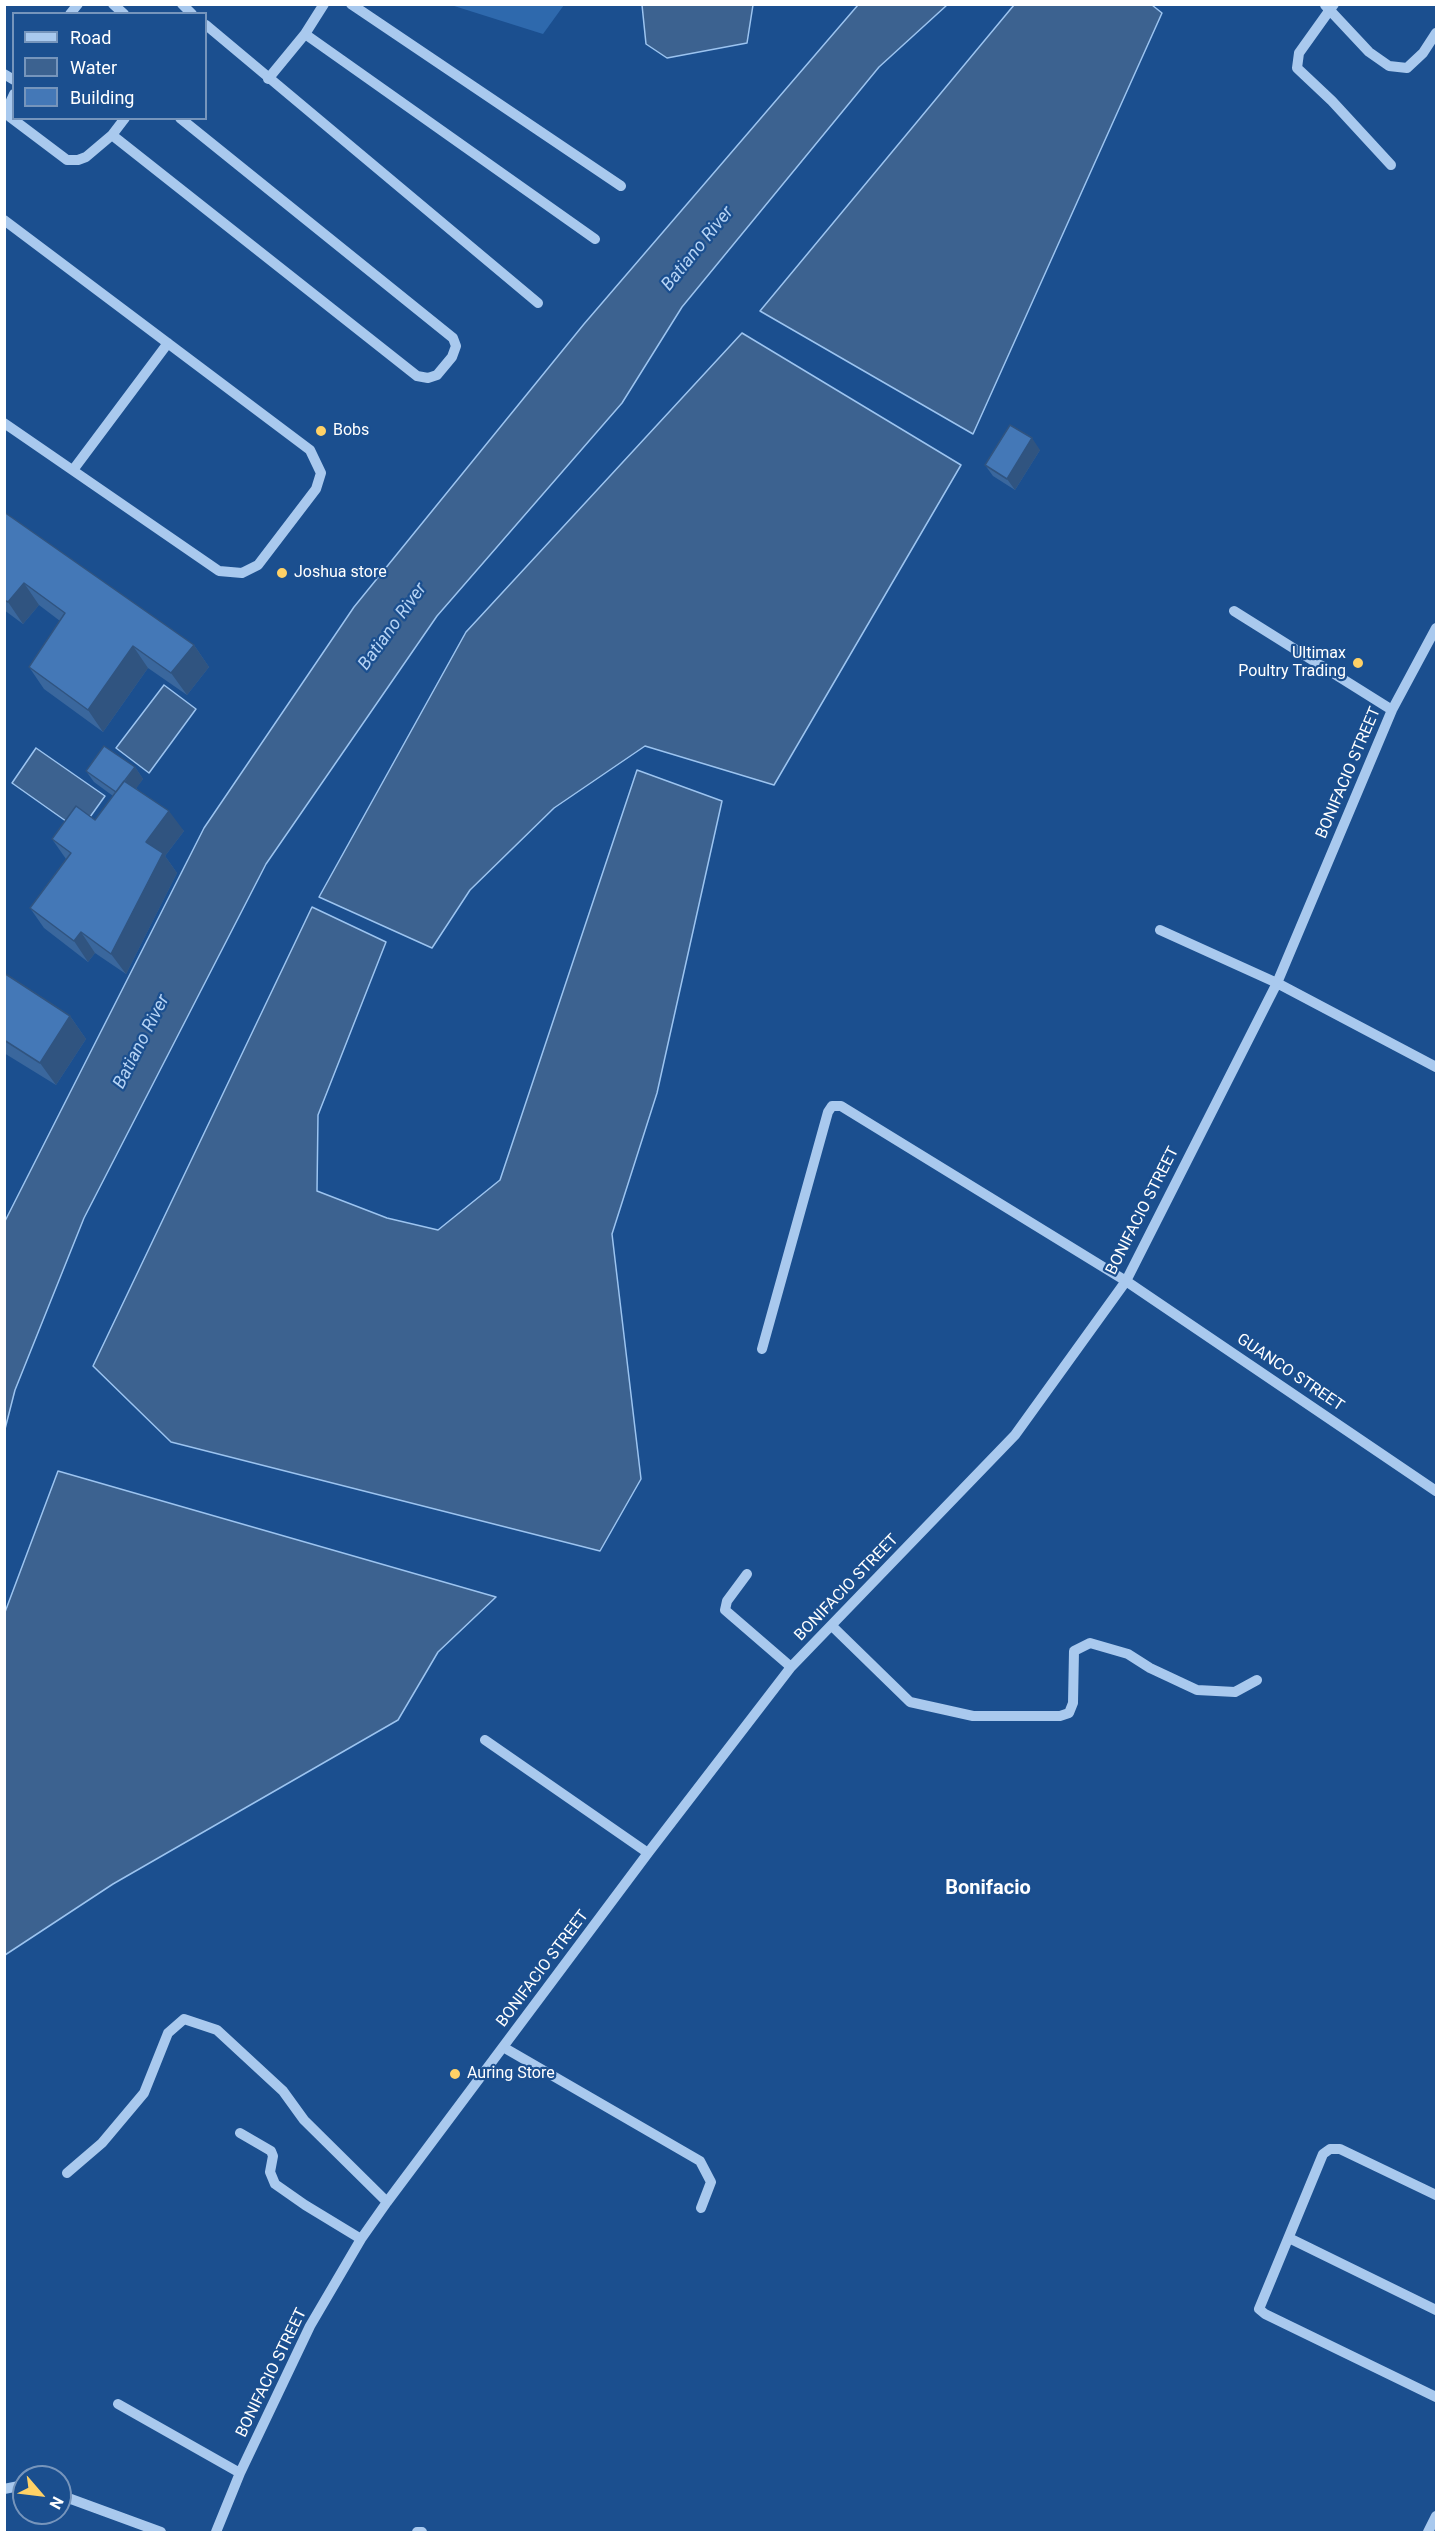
<!DOCTYPE html>
<html>
<head>
<meta charset="utf-8">
<style>
	body { margin:0 }
	#map { position:relative; width:1441px; height:2537px; overflow:hidden; background:#1b4f8f; font-family:Roboto,sans-serif }
	canvas { display:block }
	.frame { position:absolute; inset:0; border:6px solid #fff; pointer-events:none }
	.legend { position:absolute; left:12px; top:12px; width:195px; height:108px; box-sizing:border-box; background:#1b4f8f; border:2px solid #7695bc; margin:0; padding:8px 10px; list-style:none; font-size:18px; color:#fff }
	.legend li { display:flex; align-items:center; gap:12px; height:30px }
	.legend b { width:30px; border:2px solid #7695bc }
	.north { position:absolute; left:12px; top:2465px; width:60px; height:60px; box-sizing:border-box; background:#1b4f8f; border:2px solid #7695bc; border-radius:50%; rotate:118deg; font-size:16px; font-weight:700; line-height:24px; text-align:center; color:#fff }
	.north::after { content:''; display:block; margin:auto; width:21px; height:27px; background:#ffd166; clip-path:polygon(50% 0,100% 100%,50% 72%,0 100%) }
</style>
</head>
<body>
<div id="map">
<canvas width="1441" height="2537"></canvas>
<div class="frame"></div>
<ul class="legend">
<li><b style="height:8px;background:#a9c9ee"></b>Road</li>
<li><b style="height:16px;background:#3c6290"></b>Water</li>
<li><b style="height:16px;background:#4478b7"></b>Building</li>
</ul>
<div class="north">N</div>
</div>
<script>
const ctx = document.querySelector('canvas').getContext('2d');
ctx.lineJoin = 'round';
function fill(path, color) {
  ctx.fillStyle = color;
  ctx.fill(path, 'evenodd');
}
function shape(rows) {
  const path = new Path2D();
  for (const r of rows) {
    path.moveTo(r[0], r[1]);
    for (let i = 2; i < r.length; i += 2) path.lineTo(r[i], r[i + 1]);
  }
  return path;
}
function trace(path, color, width, dash) {
  ctx.strokeStyle = color;
  ctx.lineWidth = width;
  ctx.lineCap = dash ? 'butt' : 'round';
  ctx.setLineDash(dash || []);
  ctx.stroke(path);
}
function write(font, color, halo, rows, align = 'center') {
  ctx.font = font + ' Roboto,sans-serif';
  ctx.lineWidth = 4.5;
  ctx.setLineDash([]);
  ctx.textBaseline = 'middle';
  ctx.strokeStyle = halo;
  ctx.fillStyle = color;
  for (const [text, x, y, turn = 0] of rows) {
    ctx.save();
    ctx.translate(x, y);
    ctx.rotate((+turn || 0) * Math.PI / 180);
    ctx.textAlign = isNaN(turn) ? turn : align;
    if (halo) ctx.strokeText(text, 0, 0);
    ctx.fillText(text, 0, 0);
    ctx.restore();
  }
}
const green = shape([
	[451,5,564,5,543,34]
]);
const water = shape([
	[642,5,753,5,747,43,667,58,646,44,642,5],
	[858,5,947,5,879,67,682,307,622,403,437,616,266,864,84,1218,15,1390,5,1429,5,1221,204,828,354,607,584,324,858,5],
	[1014,5,1152,5,1162,13,973,434,760,311,1014,5],
	[742,333,961,465,774,785,645,746,554,808,470,890,432,948,319,897,466,632,742,333],
	[164,685,196,709,149,773,116,748,164,685],
	[36,748,105,796,80,831,12,783,36,748],
	[637,770,722,801,657,1093,612,1234,641,1479,600,1551,171,1442,93,1366,312,907,386,942,318,1115,317,1191,387,1218,438,1230,500,1180,637,770],
	[58,1471,496,1597,438,1652,398,1720,113,1884,5,1955,5,1612,58,1471]
]);
const minor = shape([
	[113,4,124,14],
	[182,4,192,14],
	[351,4,621,186],
	[1334,4,1299,53,1297,68,1332,101,1391,165],
	[1325,5,1369,52,1389,66,1407,68,1423,53,1436,33],
	[70,14,78,4],
	[206,25,538,303],
	[305,34,595,239],
	[4,74,14,80],
	[268,79,305,34,324,4],
	[14,94,8,107,10,117,67,160,78,160,86,157,112,135,125,118],
	[112,135,417,376,428,378,437,375,452,357,456,346,453,338,180,118],
	[4,220,310,450,321,473,316,489,258,565,242,573,219,571,4,423],
	[73,470,168,343],
	[1234,611,1392,710],
	[1160,930,1277,983,1436,1067],
	[762,1349,828,1112,832,1106,841,1106,1126,1281,1436,1491],
	[747,1574,727,1601,725,1610,791,1667],
	[832,1626,910,1702,973,1716,1060,1716,1069,1713,1073,1703,1074,1651,1090,1643,1128,1654,1150,1668,1197,1690,1235,1692,1257,1680],
	[485,1740,648,1853],
	[503,2047,700,2161,711,2182,701,2208],
	[240,2133,271,2151,273,2156,270,2172,275,2184,305,2205,361,2239],
	[67,2173,102,2143,144,2093,168,2033,184,2019,217,2030,283,2091,304,2120,387,2202],
	[1436,2195,1340,2149,1330,2149,1323,2154,1259,2309,1265,2314,1436,2397],
	[1289,2238,1436,2310],
	[118,2404,240,2473],
	[4,2489,24,2485],
	[60,2495,161,2532],
	[216,2532,240,2473,310,2326,361,2239,387,2202,648,1853,791,1667,1015,1435,1126,1281,1277,983,1392,710,1436,628],
	[417,2532,422,2532],
	[1428,2532,1436,2516]
]);
const wall = shape([
	[1040,450,1015,490,993,476,985,465],
	[4,512,194,645,209,667,187,695,148,668,103,732,44,689,29,667,60,621,39,605,23,624,4,610],
	[135,767,143,779,136,788,184,831,165,856,177,873,126,974,95,953,88,962,44,928,30,908,66,859,52,839,95,820,113,796,94,782,86,771],
	[4,973,70,1016,86,1039,56,1085,4,1053]
]);
const shadedWall = shape([
	[1032,438,1040,450,1015,490,1007,479],
	[24,583,39,605,23,624,8,602],
	[194,645,209,667,187,695,171,673],
	[133,646,148,668,103,732,88,710],
	[135,767,143,779,125,804,117,793],
	[169,811,184,831,165,856,177,873,126,974,111,954,146,842],
	[81,932,95,953,88,962,74,941],
	[70,1016,86,1039,56,1085,40,1063]
]);
const building = shape([
	[1010,425,1032,438,1007,479,985,465,1010,425],
	[4,512,194,645,171,673,133,646,88,710,29,667,65,613,24,583,8,602,4,600,4,512],
	[104,746,135,767,116,792,86,771,104,746],
	[124,781,169,811,146,842,163,853,111,954,81,932,74,941,30,908,71,853,52,839,76,806,95,820,124,781],
	[4,973,70,1016,40,1063,4,1040,4,973]
]);
const markers = [
	[321,431,6,"#ffd166"],
	[282,573,6,"#ffd166"],
	[1358,663,6,"#ffd166"],
	[455,2074,6,"#ffd166"]
];
const poiNames = [
	["Bobs",333,431],
	["Joshua store",294,573],
	["Ultimax",1346,654,"right"],
	["Poultry Trading",1346,672,"right"],
	["Auring Store",467,2074]
];
const streetNames = [
	["BONIFACIO STREET",1349,773,-67],
	["BONIFACIO STREET",1143,1211,-63],
	["GUANCO STREET",1290,1373,34],
	["BONIFACIO STREET",847,1588,-46],
	["BONIFACIO STREET",543,1969,-53],
	["BONIFACIO STREET",272,2373,-64]
];
const waterNames = [
	["Batiano River",698,249,-51],
	["Batiano River",393,627,-54],
	["Batiano River",142,1042,-63]
];
const quarterNames = [
	["Bonifacio",988,1889]
];
fill(green, '#2e69ad');
fill(water, '#3c6290');
trace(water, '#9cc4f0', 1.5);
trace(minor, '#a9c9ee', 10);
fill(wall, '#3a679d');
fill(shadedWall, '#305480');
fill(building, '#4478b7');
trace(building, '#305480', 1.5);
for (const [x, y, r, color] of markers) {
  const dot = new Path2D();
  dot.arc(x, y, r, 0, 2 * Math.PI);
  ctx.fillStyle = color;
  ctx.fill(dot);
  trace(dot, '#1b4f8f', 2);
}
write('16px', '#fff', '#1b4f8f', poiNames, 'left');
write('16px', '#fff', '#1b4f8f', streetNames);
write('italic 18px', '#b5d3f5', '#1b4f8f', waterNames);
write('bold 20px', '#fff', '#1b4f8f', quarterNames);
</script>
</body>
</html>
